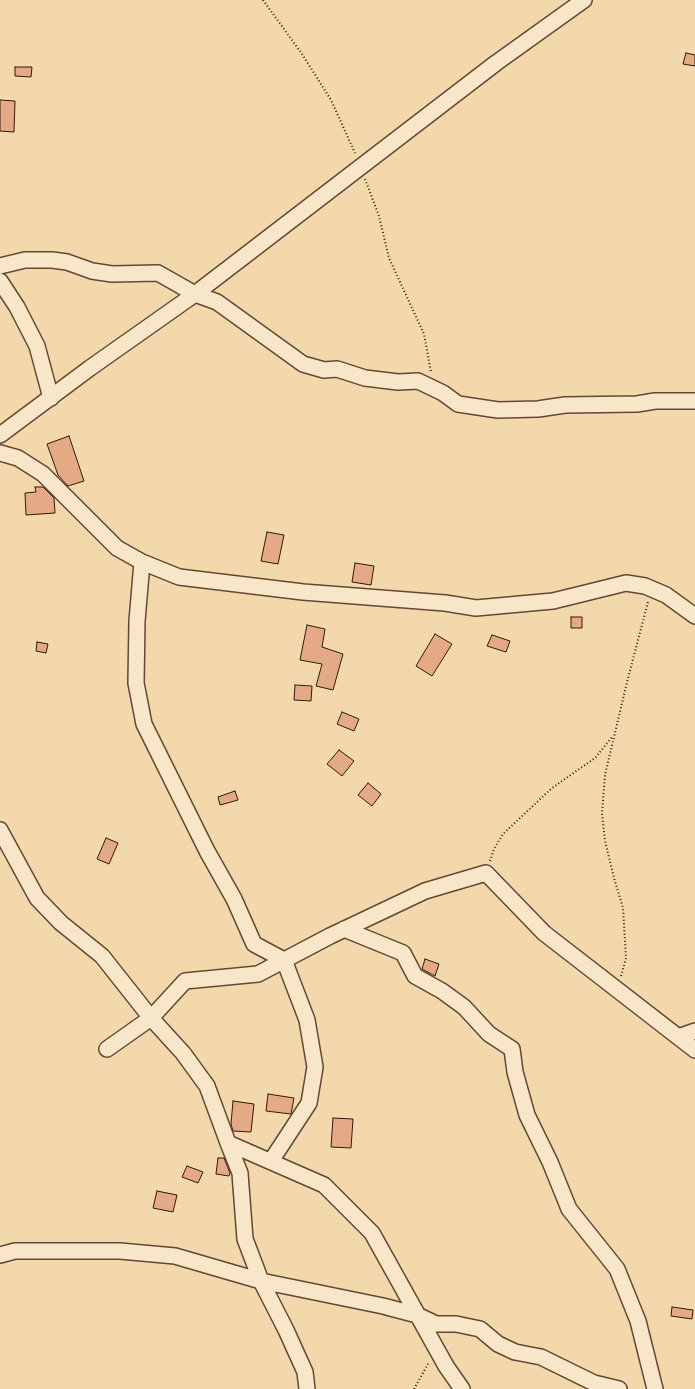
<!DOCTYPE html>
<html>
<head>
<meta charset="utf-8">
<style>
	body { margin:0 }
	canvas { display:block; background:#f3d8ab }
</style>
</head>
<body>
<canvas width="695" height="1389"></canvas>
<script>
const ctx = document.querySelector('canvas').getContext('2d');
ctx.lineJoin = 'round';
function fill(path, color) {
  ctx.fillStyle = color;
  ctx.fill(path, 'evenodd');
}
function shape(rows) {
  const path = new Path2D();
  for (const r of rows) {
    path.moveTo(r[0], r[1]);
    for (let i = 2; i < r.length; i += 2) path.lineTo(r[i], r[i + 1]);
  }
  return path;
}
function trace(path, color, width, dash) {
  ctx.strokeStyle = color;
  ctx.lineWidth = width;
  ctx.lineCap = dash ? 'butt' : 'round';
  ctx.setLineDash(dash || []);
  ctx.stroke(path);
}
const building = shape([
	[686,53,695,55,695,66,683,64,686,53],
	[15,67,32,67,31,77,15,76,15,67],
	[0,100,15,101,14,132,0,131,0,100],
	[69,436,84,481,68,486,58,475,47,444,69,436],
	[35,487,43,487,54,498,55,513,26,515,25,493,36,492,35,487],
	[267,532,284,535,278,564,261,561,267,532],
	[355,563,374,566,371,585,352,582,355,563],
	[571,617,582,617,582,628,571,628,571,617],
	[307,625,325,629,322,647,343,654,333,690,316,686,322,664,300,660,307,625],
	[435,634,452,644,432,676,416,666,435,634],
	[492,635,510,641,506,652,487,646,492,635],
	[37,642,48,644,46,653,36,651,37,642],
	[295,685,312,686,311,701,294,700,295,685],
	[342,712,359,719,354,731,337,724,342,712],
	[339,750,354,761,342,776,327,764,339,750],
	[368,783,381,794,372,806,358,795,368,783],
	[235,791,238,800,220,805,218,797,235,791],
	[106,838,118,843,109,864,97,859,106,838],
	[425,959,439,964,435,976,422,969,425,959],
	[268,1094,294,1098,291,1114,266,1111,268,1094],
	[233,1101,254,1104,251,1132,233,1131,231,1124,233,1101],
	[333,1118,353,1119,351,1148,331,1147,333,1118],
	[218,1158,224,1158,230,1173,229,1176,216,1174,218,1158],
	[187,1166,203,1172,198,1183,182,1177,187,1166],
	[157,1191,177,1195,173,1212,153,1208,157,1191],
	[672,1307,693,1310,692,1319,671,1316,672,1307]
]);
const path = shape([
	[263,0,302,54,331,100,355,153],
	[365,179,379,216,389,258,424,334,431,372],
	[490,861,494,849,503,834,552,788,595,758,613,736],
	[621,976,626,958,623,908,614,878,605,841,602,813,605,775,627,682,648,602],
	[414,1389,429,1362]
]);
const minor = shape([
	[0,266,25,260,52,260,67,262,92,271,112,274,158,273,195,294,217,302,303,364,324,370,337,369,365,378,398,382,418,381,443,393,458,404,498,410,538,409,565,405,637,404,655,401,695,401],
	[0,281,17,307,37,346,51,398],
	[0,435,90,368,195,294,496,63,584,0],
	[0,453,18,458,43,474,117,548,142,562,179,577,303,592,445,603,476,608,553,601,626,583,645,586,666,595,695,616],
	[142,562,137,621,136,683,144,724,207,851,234,899,254,944,284,960,307,1020,315,1067,309,1103,271,1161],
	[0,830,37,898,61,923,102,956,151,1018,183,1053,207,1086,228,1143,324,1185,372,1233,446,1366,462,1389],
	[344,929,403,953,415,976,442,991,464,1007,489,1034,512,1049,515,1072,527,1115,550,1162,569,1209,617,1269,638,1321,655,1389],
	[678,1037,695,1031],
	[107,1049,151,1018,185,981,258,974,330,936,425,891,486,873,544,933,695,1050],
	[228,1143,240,1173,245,1239,261,1281,286,1330,305,1372,307,1389],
	[0,1255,15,1251,120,1251,175,1256,261,1281,383,1306,417,1315,436,1324,456,1324,480,1329,498,1344,515,1352,541,1357,594,1383,619,1389]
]);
fill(building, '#e4a985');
trace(building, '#33180e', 1);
trace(minor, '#634835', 18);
trace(path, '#33180e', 2, [1, 2.5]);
trace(minor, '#f7e6c8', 15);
</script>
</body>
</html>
